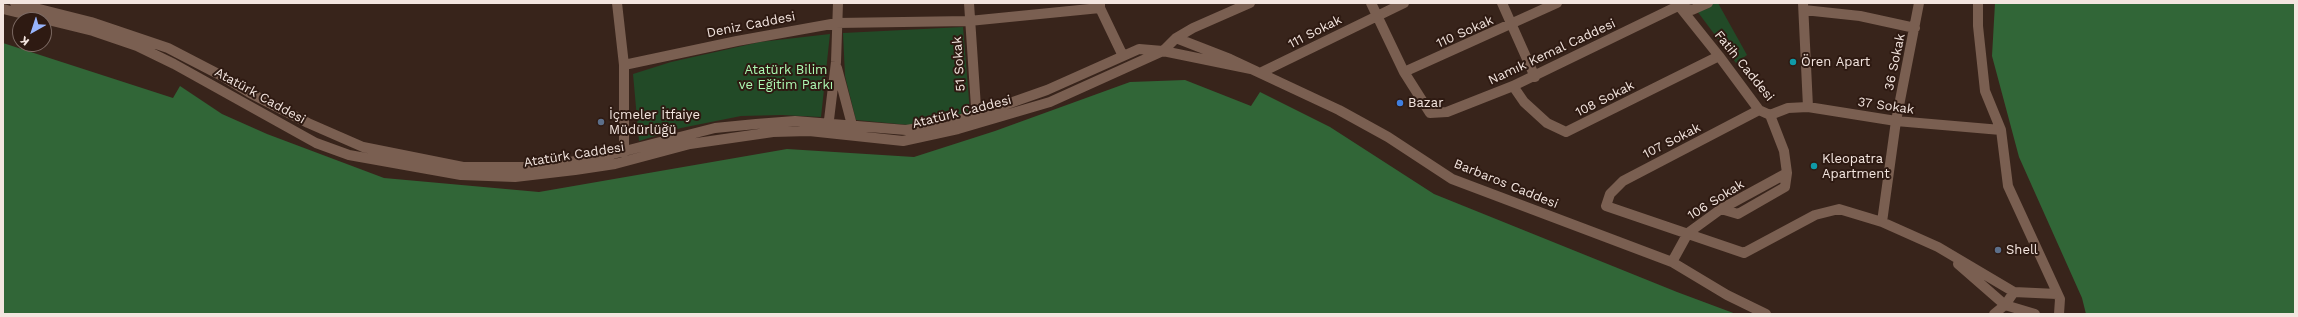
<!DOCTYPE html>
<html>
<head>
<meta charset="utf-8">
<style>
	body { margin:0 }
	#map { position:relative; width:2298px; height:317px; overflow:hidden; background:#38241b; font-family:"Work Sans",sans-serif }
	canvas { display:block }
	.frame { position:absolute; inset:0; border:4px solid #f3e5df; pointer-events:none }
	.north { position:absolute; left:12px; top:12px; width:40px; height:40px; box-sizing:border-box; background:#2e1a12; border:1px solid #7d6b64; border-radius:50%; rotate:219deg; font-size:11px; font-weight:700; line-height:16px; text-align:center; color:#f3e5df }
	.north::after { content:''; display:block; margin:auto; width:14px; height:18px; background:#98b5fd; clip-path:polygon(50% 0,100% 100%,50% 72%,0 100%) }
</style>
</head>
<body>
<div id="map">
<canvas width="2298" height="317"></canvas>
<div class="frame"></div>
<div class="north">K</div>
</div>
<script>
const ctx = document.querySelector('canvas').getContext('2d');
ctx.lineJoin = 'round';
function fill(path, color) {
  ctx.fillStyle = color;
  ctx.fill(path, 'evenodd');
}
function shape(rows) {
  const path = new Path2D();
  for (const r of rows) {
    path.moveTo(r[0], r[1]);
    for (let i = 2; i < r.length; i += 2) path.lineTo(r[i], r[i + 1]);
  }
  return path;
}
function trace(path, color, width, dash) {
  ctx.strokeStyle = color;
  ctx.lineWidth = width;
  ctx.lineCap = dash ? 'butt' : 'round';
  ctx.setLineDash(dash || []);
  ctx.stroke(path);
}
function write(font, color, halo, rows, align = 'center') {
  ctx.font = font + ' "Work Sans",sans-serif';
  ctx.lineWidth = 4;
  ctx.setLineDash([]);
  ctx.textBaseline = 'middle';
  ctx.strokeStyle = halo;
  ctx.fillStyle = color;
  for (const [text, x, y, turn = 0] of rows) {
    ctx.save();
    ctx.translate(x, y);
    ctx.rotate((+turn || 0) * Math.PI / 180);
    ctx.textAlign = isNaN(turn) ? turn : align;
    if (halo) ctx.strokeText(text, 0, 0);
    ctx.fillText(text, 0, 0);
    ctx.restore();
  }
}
const green = shape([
	[1714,3,1718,3,1747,55,1736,63,1697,11,1707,9],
	[963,27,970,112,909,125,856,120,845,76,843,33],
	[830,34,821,117,782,115,741,116,681,128,639,141,633,74,671,62,760,42]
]);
const forest = shape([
	[1995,3,2295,3,2295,314,2086,314,2082,298,2019,157,1992,56],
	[3,43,173,98,180,86,222,114,267,134,384,178,539,192,787,149,914,157,995,131,1130,82,1185,80,1251,106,1260,92,1330,127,1434,194,1677,292,1736,314,3,314]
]);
const minor = shape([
	[15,3,91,22,168,48,222,76,250,93,308,123,363,147,463,167,543,167,613,154,715,128,756,124,795,121,906,130,942,124,976,115,1047,90,1139,49,1163,51,1176,38,1193,28,1250,3],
	[617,3,624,65,624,152],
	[969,3,977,122],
	[1100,3,1100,8,1123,56],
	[1371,3,1404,72,1430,113,1447,112,1513,86,1678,6,1692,10,1708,3],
	[1502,3,1535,77],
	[1803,3,1808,107],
	[1978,3,1978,26,1985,91,2001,130,2008,186,2060,299,2059,314],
	[1679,6,1719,56,1759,110,1770,115,1784,151,1787,173,1785,187,1738,214,1721,209],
	[3,9,93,31,137,46,174,64,316,143,349,155,461,175,515,177,575,170,615,164,690,144,773,132,809,131,903,141,958,129,1050,102,1163,51,1251,69],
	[1804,10,1860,16,1915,28],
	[1176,38,1230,59,1339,110,1388,137,1452,179,1672,262,1727,295,1766,314],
	[624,65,737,41,837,23,969,21,1100,8],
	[837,68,852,125,848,129],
	[1404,72,1557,3],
	[1260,73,1404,3],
	[1513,86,1524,102,1547,123,1566,132,1719,56],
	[1759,110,1623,181,1610,194,1606,206,1744,253,1815,215,1839,209,1882,222,1938,247,2014,292,2057,294],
	[1770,115,1788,108,1808,107,1896,121,2001,130],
	[828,128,836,62,838,3],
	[1882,222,1896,121,1919,3],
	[1672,262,1688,233,1721,209,1787,173],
	[1958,264,2005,305,2035,314],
	[1994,314,2005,305,2014,292]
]);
const markers = [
	[1793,62,4,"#0f9aa8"],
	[1400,103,4,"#3f7fe0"],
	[601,122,4,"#5c6f8a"],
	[1814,166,4,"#0f9aa8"],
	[1998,250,4,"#5c6f8a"]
];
const streetNames = [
	["Deniz Caddesi",751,25,-11],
	["111 Sokak",1315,32,-27],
	["110 Sokak",1465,32,-24],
	["Namık Kemal Caddesi",1552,52,-25],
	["36 Sokak",1895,62,-78],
	["51 Sokak",959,64,-94],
	["Fatih Caddesi",1744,66,51],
	["Atatürk Caddesi",260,96,29],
	["108 Sokak",1605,99,-27],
	["37 Sokak",1886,106,8],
	["Atatürk Caddesi",962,112,-14],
	["107 Sokak",1672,141,-27],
	["Atatürk Caddesi",574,155,-9],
	["Barbaros Caddesi",1506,184,22],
	["106 Sokak",1716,200,-32]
];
const poiNames = [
	["Ören Apart",1801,62],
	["Bazar",1408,103],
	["İçmeler İtfaiye",609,115],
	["Müdürlüğü",609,130],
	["Kleopatra",1822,159],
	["Apartment",1822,174],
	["Shell",2006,250]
];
const parkNames = [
	["Atatürk Bilim",786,70],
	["ve Eğitim Parkı",786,85]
];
fill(green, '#224a27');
fill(forest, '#316637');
trace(minor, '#7a5f51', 10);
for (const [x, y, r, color] of markers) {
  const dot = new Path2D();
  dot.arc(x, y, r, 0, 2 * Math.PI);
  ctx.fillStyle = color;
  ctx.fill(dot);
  trace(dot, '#2e1a12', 1.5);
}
write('13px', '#f3e5df', '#2e1a12', streetNames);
write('13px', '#f3e5df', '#2e1a12', poiNames, 'left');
write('13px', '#acf9b2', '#2e1a12', parkNames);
</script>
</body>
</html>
